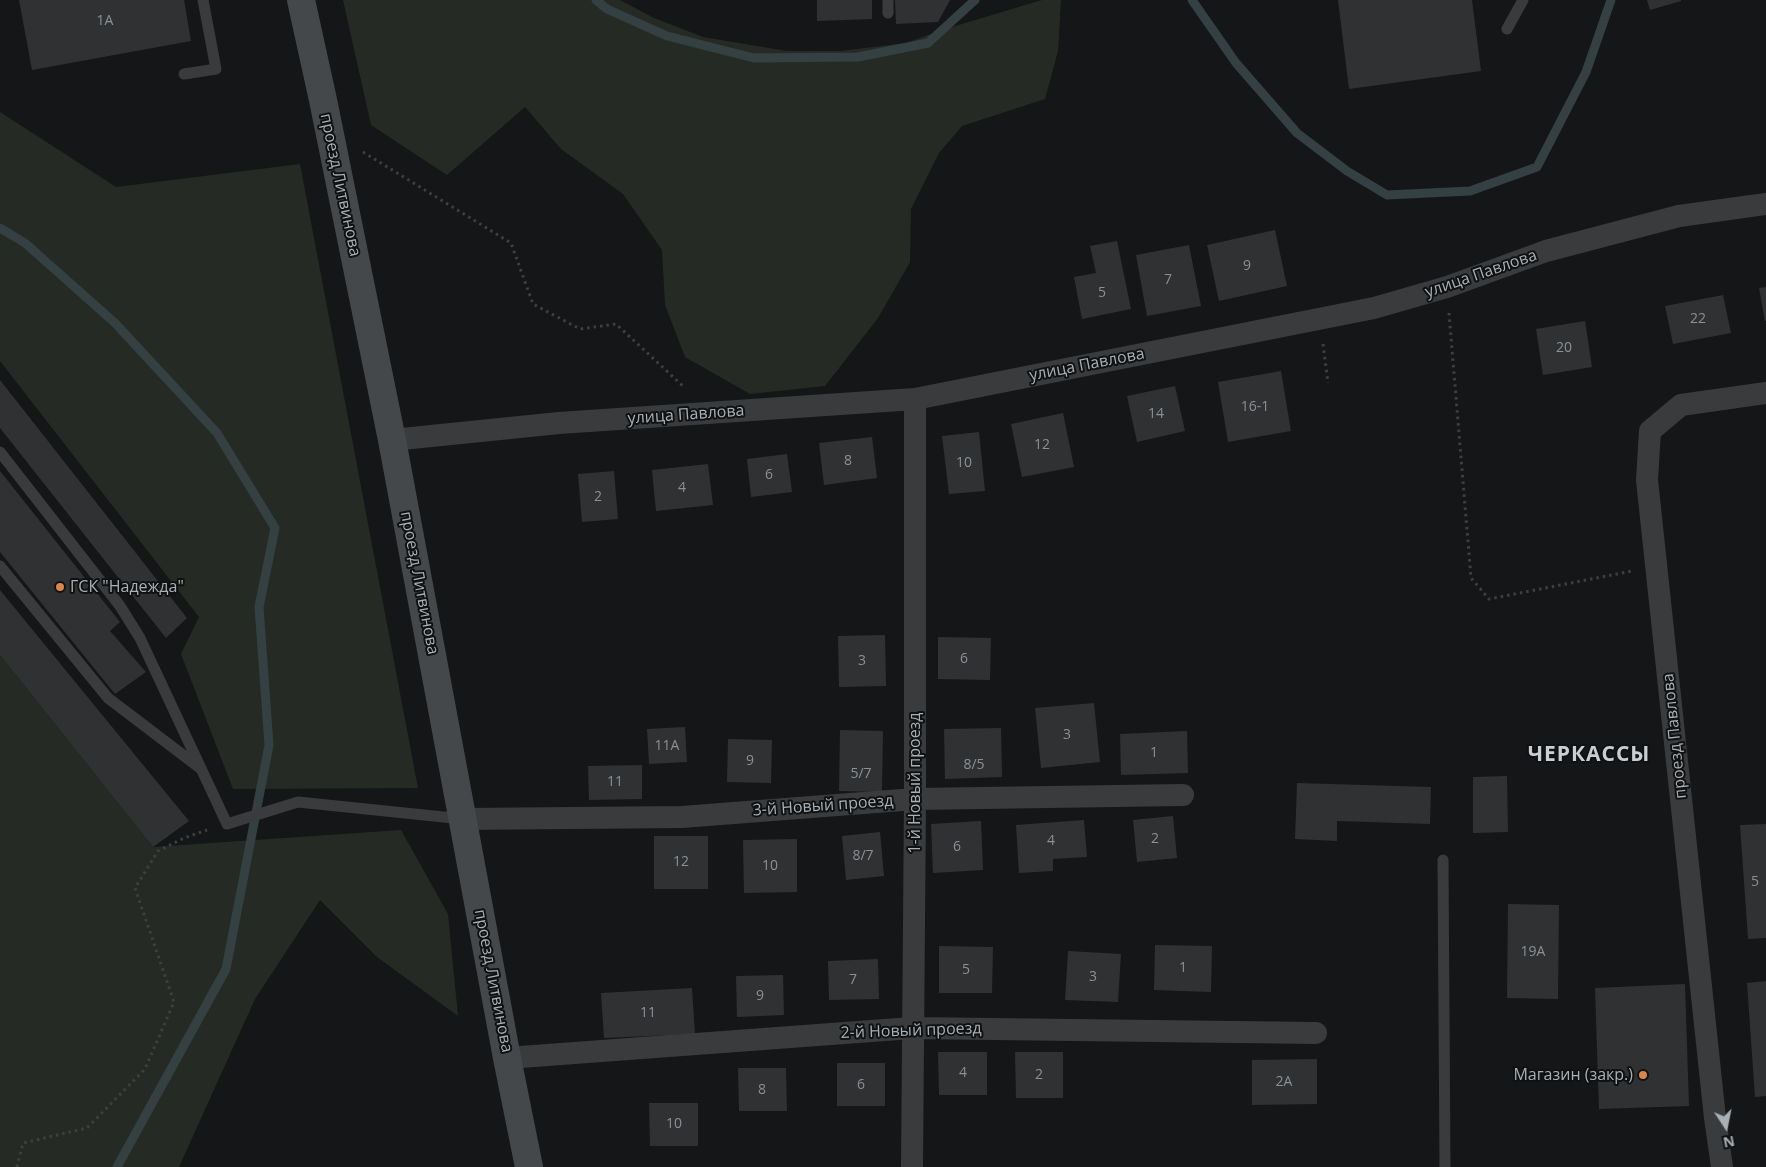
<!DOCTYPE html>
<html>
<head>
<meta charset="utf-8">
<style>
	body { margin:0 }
	#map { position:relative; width:1766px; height:1167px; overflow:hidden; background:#151617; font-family:"Open Sans",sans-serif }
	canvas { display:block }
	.north { position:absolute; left:1701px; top:1102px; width:50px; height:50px; -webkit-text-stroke:4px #101112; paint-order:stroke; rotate:169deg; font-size:14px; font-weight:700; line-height:20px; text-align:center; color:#a9b0b5 }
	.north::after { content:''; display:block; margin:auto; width:18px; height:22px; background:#a9b0b5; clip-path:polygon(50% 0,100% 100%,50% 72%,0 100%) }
</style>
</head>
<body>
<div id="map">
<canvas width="1766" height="1167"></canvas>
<div class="north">N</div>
</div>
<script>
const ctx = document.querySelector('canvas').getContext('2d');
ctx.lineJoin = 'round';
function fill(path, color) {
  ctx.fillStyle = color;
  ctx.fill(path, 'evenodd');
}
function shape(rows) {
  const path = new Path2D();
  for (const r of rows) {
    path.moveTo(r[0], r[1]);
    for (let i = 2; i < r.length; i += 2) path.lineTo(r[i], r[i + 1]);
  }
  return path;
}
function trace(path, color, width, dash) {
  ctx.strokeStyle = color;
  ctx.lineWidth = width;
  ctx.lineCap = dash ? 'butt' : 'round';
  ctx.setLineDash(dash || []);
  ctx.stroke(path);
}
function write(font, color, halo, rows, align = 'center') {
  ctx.font = font + ' "Open Sans",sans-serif';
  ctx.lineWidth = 4;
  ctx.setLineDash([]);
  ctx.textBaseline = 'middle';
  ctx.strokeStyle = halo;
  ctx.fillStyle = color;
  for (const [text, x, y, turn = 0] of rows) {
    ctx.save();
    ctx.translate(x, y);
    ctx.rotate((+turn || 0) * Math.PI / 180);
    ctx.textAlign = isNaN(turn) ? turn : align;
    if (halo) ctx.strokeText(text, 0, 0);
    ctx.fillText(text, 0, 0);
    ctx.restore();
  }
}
const green = shape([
	[343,0,620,0,654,18,703,37,787,51,840,51,906,43,942,30,1042,0,1061,0,1058,51,1045,99,962,126,939,153,911,209,910,262,878,318,825,386,750,394,685,357,665,305,662,250,623,194,561,149,525,107,447,175,371,125],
	[0,112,116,187,300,164,418,788,233,789,181,654,199,617,0,361],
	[0,655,153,847,401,830,448,914,458,1016,377,957,320,900,255,999,179,1167,0,1167]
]);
const stream = shape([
	[596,0,607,9,667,36,754,58,858,57,928,43,975,0],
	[1192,0,1236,63,1297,133,1347,171,1387,195,1470,191,1537,167,1586,72,1611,0],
	[0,228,25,243,115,323,217,433,275,528,259,607,269,745,226,969,117,1167]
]);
const building = shape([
	[19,0,184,0,191,41,32,70],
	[817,0,872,0,872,19,817,21],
	[895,0,950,0,938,22,896,24],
	[1338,0,1472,0,1481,71,1349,89],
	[1647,0,1681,0,1681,1,1650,10],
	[1275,230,1287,286,1219,301,1207,245],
	[1117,241,1131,309,1082,319,1074,277,1096,273,1090,246],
	[1189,245,1201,306,1147,316,1136,255],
	[1766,287,1766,321,1765,321,1759,288],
	[1723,295,1731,333,1673,344,1665,306],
	[1585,321,1592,367,1543,375,1536,329],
	[1281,371,1291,431,1228,442,1218,382],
	[0,380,187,618,166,638,0,428],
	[1175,386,1185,431,1137,442,1127,396],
	[1063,413,1074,467,1022,477,1011,424],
	[979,432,985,491,949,494,942,436],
	[872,437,877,478,824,485,819,443],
	[787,454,792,492,751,497,747,459],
	[708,464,713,505,656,511,652,470],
	[0,471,120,622,110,631,146,672,115,694,0,552],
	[614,471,618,519,582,522,578,474],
	[0,590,189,821,153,847,0,655],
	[885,635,886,686,839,687,838,636],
	[938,637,991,638,990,680,938,679],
	[1094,703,1100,762,1041,768,1035,708],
	[685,727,687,762,649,764,647,729],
	[1001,728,1002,777,945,779,944,729],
	[840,730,883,731,882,792,839,791],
	[1187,731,1188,773,1121,775,1120,734],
	[728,739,772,740,771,783,727,782],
	[642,765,642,799,589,800,588,766],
	[1507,776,1508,832,1473,833,1473,777],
	[1297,783,1431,787,1430,824,1337,821,1337,841,1295,839],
	[1173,816,1177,858,1137,862,1133,820],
	[1084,820,1087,857,1053,859,1053,871,1019,873,1016,825],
	[981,821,983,870,933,873,931,824],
	[1766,824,1766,938,1748,939,1740,825],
	[880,832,884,876,846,880,842,836],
	[654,836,708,836,708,889,654,889],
	[797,839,797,892,744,893,743,840],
	[1508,904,1559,905,1558,999,1507,998],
	[1155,945,1212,946,1211,992,1154,990],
	[939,946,993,947,992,993,939,993],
	[1068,951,1121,954,1118,1002,1065,1000],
	[878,959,879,999,829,1000,828,961],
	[783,975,784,1015,737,1017,736,976],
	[1766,981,1766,1096,1755,1097,1747,983],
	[1685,984,1689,1106,1599,1109,1595,988],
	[692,988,695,1034,604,1038,601,993],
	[938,1052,987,1052,987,1095,939,1095],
	[1015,1052,1063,1052,1063,1098,1016,1098],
	[1317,1059,1317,1104,1252,1105,1252,1060],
	[837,1063,885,1063,885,1106,837,1106],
	[738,1068,786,1068,787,1111,739,1111],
	[649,1103,698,1103,698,1146,650,1146]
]);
const path = shape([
	[363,152,511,243,533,304,580,329,616,324,684,387],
	[1449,313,1471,578,1489,599,1632,571],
	[1323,344,1328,383],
	[17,1167,23,1143,87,1128,145,1069,174,1002,135,888,158,851,184,838,207,830]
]);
const service = shape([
	[888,0,888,13],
	[1507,29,1523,0],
	[184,74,216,69,203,0],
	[0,452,120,606,140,638,227,824,298,802,463,819],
	[0,566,108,698,200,768],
	[1443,860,1445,1167]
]);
const minor = shape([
	[392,440,559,423,915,399,1374,308,1447,287,1546,251,1679,216,1766,204],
	[463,819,682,817,915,799,1183,795],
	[507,1058,912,1028,1316,1033],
	[912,1167,915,799,915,399],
	[1722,1167,1715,1118,1647,480,1650,431,1681,405,1766,393]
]);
const secondary = shape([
	[301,0,323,100,392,440,507,1058,529,1167]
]);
const markers = [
	[60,587,5,"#dd8547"],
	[1643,1075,5,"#dd8547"]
];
const numberNames = [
	["1А",105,21],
	["9",1247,266],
	["7",1168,280],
	["5",1102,293],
	["22",1698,319],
	["20",1564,348],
	["16-1",1255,407],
	["14",1156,414],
	["12",1042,445],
	["8",848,461],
	["10",964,463],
	["6",769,475],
	["4",682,488],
	["2",598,497],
	["6",964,659],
	["3",862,661],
	["3",1067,735],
	["11А",667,746],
	["1",1154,753],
	["9",750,761],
	["8/5",974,765],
	["5/7",861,774],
	["11",615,782],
	["2",1155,839],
	["4",1051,841],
	["6",957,847],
	["8/7",863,856],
	["12",681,862],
	["10",770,866],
	["5",1755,882],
	["19А",1533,952],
	["1",1183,968],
	["5",966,970],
	["3",1093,977],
	["7",853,980],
	["9",760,996],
	["11",648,1013],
	["4",963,1073],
	["2",1039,1075],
	["2А",1284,1082],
	["6",861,1085],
	["8",762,1090],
	["10",674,1124]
];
const streetNames = [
	["проезд Литвинова",340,185,78],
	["улица Павлова",1481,274,-19],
	["улица Павлова",1087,365,-11],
	["улица Павлова",686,415,-4],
	["проезд Литвинова",419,583,79],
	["проезд Павлова",1675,736,-96],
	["1-й Новый проезд",915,783,-90],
	["3-й Новый проезд",823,806,-4],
	["проезд Литвинова",493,981,79],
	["2-й Новый проезд",911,1031,-2]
];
const poiNames = [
	["ГСК \"Надежда\"",70,587],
	["Магазин (закр.)",1633,1075,"right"]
];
const districtNames = [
	["ЧЕРКАССЫ",1589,755]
];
fill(green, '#252b24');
trace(stream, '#344042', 9);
fill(building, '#303133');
trace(path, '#3d4042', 3, [2.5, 4]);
trace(service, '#393b3d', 11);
trace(minor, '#393b3d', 22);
trace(secondary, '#45484b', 28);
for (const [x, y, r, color] of markers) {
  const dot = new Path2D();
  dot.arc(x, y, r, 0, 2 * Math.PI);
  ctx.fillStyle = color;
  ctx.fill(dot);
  trace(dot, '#101112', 2);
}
write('14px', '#8b9094', null, numberNames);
write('16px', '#a9b0b5', '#101112', streetNames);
write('16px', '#a9b0b5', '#101112', poiNames, 'left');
ctx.letterSpacing = '1px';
write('bold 21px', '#c9ced2', '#101112', districtNames);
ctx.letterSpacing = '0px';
</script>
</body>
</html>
